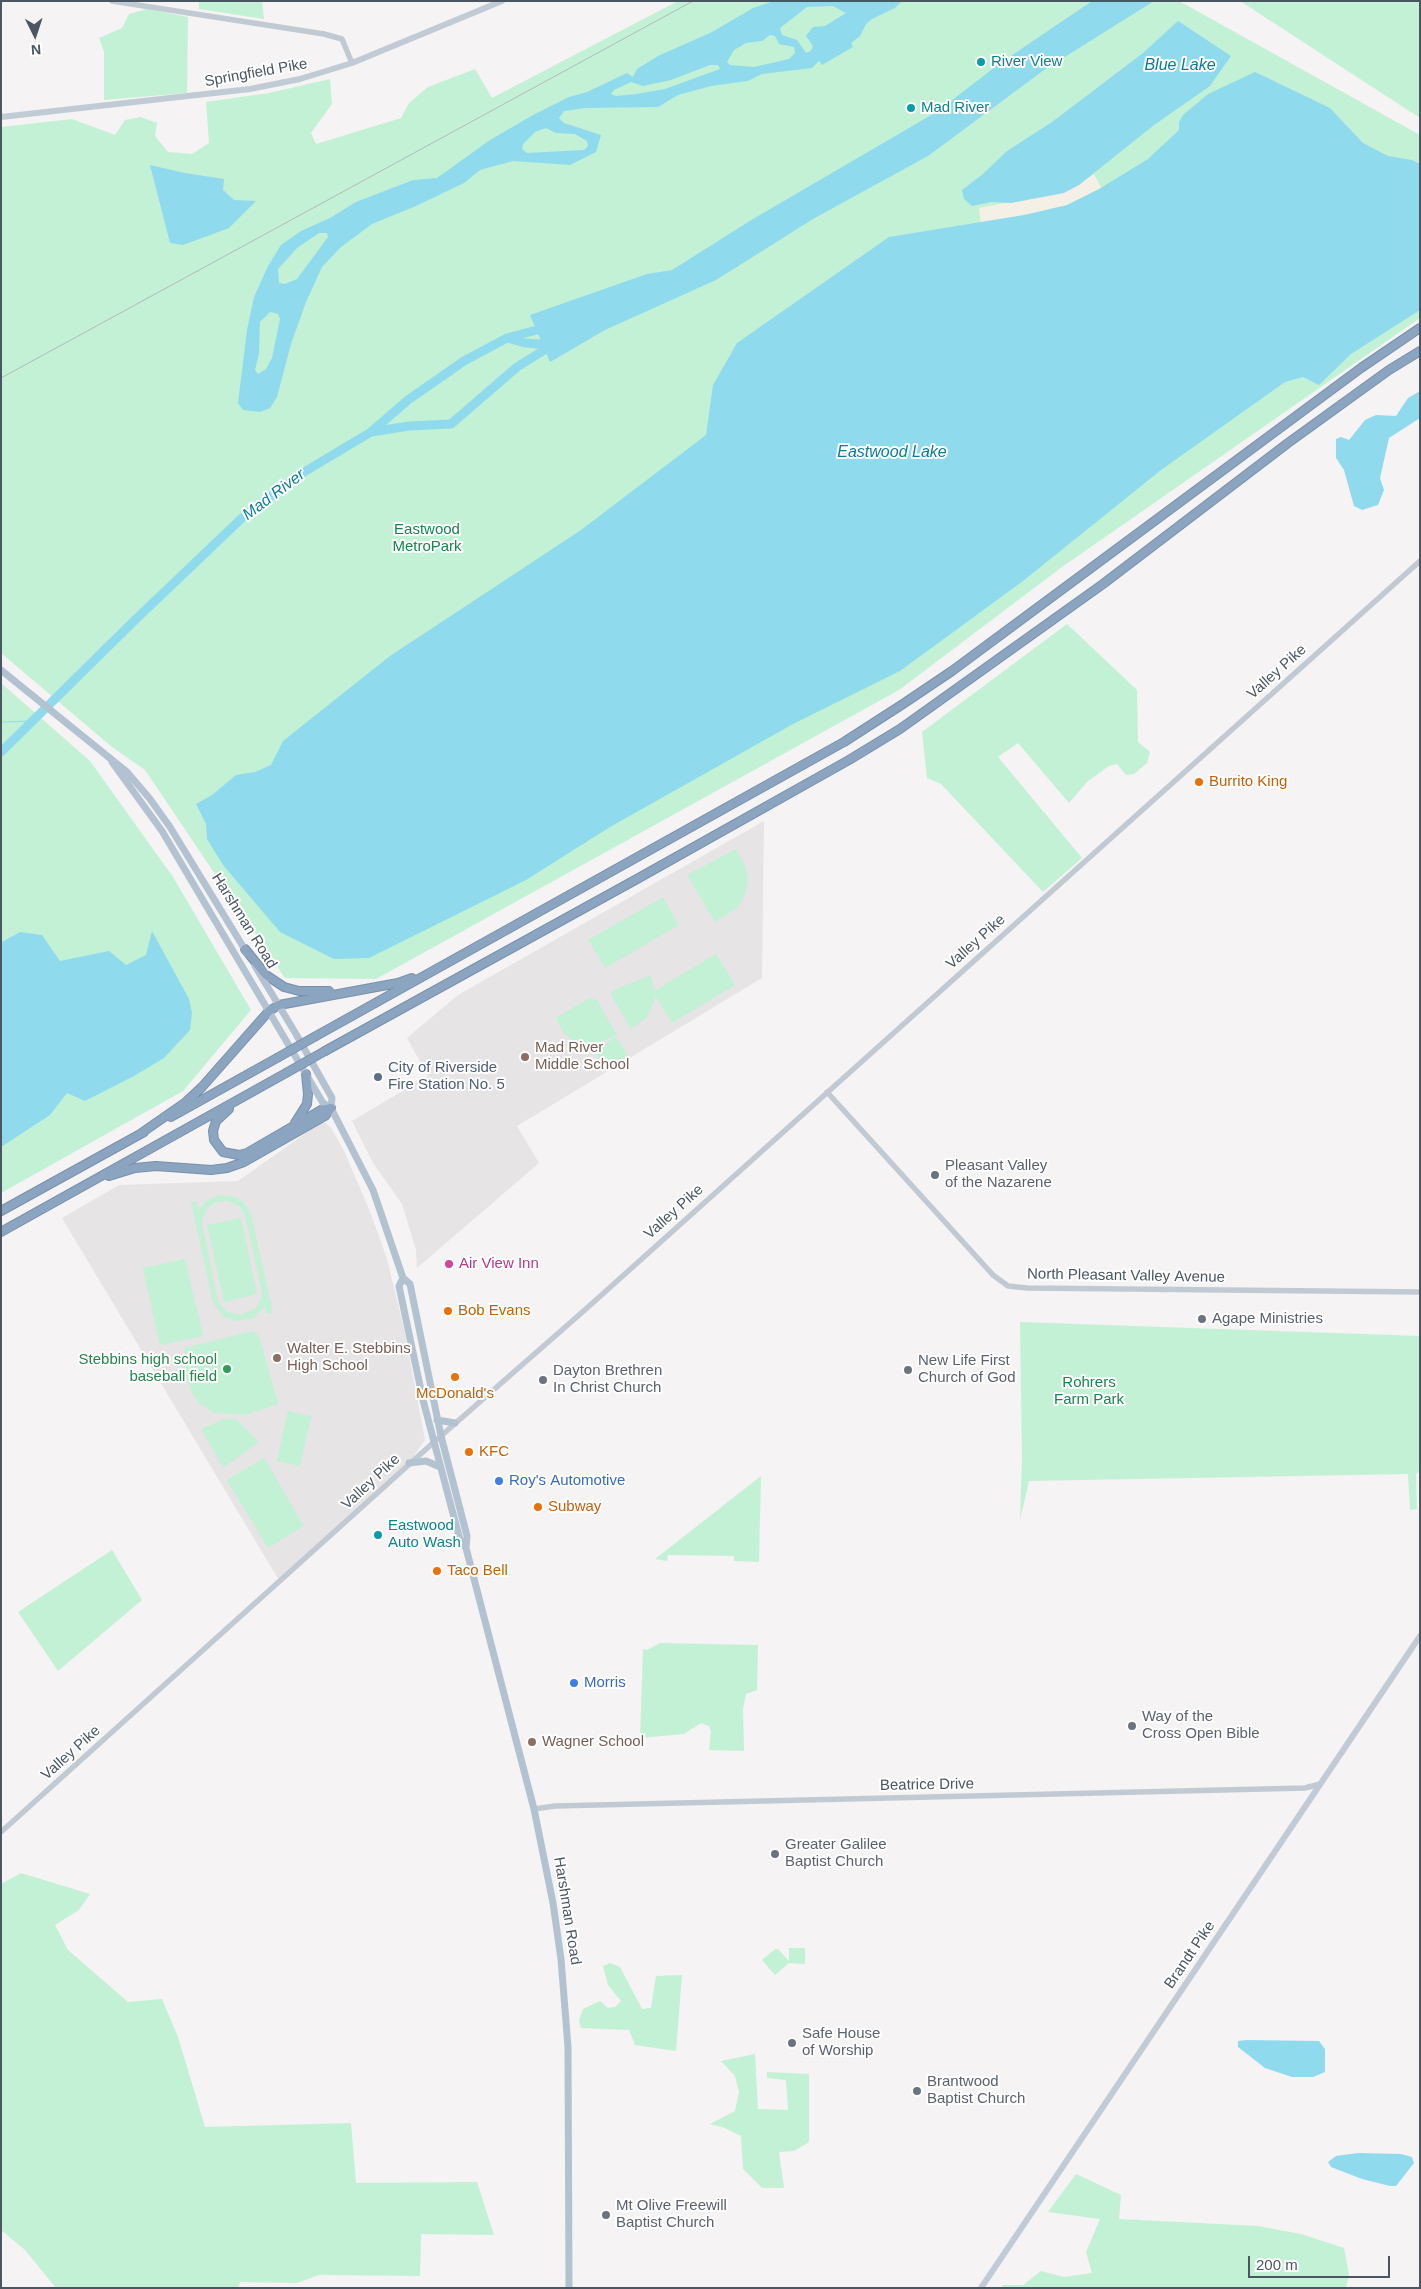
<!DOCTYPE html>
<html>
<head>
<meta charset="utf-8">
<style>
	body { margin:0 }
	#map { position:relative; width:1421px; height:2289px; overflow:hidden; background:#f5f3f3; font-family:Helvetica,sans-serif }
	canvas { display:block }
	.frame { position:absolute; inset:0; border:2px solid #4a5661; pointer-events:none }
	.north { position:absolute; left:10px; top:10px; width:50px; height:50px; -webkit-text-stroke:4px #fff; paint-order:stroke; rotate:176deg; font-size:14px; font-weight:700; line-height:20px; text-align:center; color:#4a5661 }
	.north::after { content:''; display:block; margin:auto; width:18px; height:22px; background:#4a5661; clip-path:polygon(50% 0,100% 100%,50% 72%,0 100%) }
	.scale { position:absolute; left:1248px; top:2256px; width:142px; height:22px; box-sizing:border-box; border:2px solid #4a5661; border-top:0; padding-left:6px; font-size:15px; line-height:18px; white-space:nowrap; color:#4a5661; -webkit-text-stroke:4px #fff; paint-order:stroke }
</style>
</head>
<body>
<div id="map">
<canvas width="1421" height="2289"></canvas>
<div class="frame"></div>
<div class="north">N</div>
<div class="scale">200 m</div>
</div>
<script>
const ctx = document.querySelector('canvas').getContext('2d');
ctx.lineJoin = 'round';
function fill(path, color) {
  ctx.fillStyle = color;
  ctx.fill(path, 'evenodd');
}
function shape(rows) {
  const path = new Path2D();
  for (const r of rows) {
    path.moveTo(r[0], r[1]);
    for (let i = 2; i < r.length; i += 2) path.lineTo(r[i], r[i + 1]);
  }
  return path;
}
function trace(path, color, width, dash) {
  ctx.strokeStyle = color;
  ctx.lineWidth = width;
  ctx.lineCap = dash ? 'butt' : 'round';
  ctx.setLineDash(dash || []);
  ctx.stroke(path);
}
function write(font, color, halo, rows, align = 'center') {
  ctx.font = font + ' Helvetica,sans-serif';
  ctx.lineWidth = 4;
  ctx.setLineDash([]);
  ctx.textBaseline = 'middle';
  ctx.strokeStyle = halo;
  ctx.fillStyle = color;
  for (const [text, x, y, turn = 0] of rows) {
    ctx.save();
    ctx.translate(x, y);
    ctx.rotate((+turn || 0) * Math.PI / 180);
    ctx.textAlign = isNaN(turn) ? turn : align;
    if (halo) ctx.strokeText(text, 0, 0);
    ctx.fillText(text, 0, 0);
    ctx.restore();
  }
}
const education = shape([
	[764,821,762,978,517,1126,539,1163,417,1268,416,1250,402,1204,373,1163,352,1121,428,1076,407,1038,458,995],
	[320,1123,326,1123,332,1129,345,1153,371,1214,387,1259,405,1333,425,1440,409,1463,280,1582,62,1218,119,1185,238,1181]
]);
const green = shape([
	[199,1,262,1,264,19,199,9],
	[678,1,1179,1,1420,135,1420,318,1062,567,899,690,376,979,285,978,145,770,112,747,1,653,1,127,72,119,115,135,125,120,141,117,157,123,155,136,168,152,192,154,209,143,206,102,269,93,330,79,332,104,311,133,316,144,401,118,409,103,428,87,475,69,492,98],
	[1240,1,1420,1,1420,118],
	[147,9,188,17,187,93,104,100,104,52,99,38,122,28,129,14],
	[1067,624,1137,690,1138,742,1150,752,1147,763,1134,774,1126,775,1117,764,1109,766,1087,782,1069,803,1018,743,998,757,1082,858,1043,892,941,784,927,778,922,732],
	[1,683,90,761,173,877,251,1010,183,1091,1,1193],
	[736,849,745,866,748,880,745,895,738,907,715,922,687,875],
	[663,897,679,925,605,968,588,940],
	[716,954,735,985,672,1023,655,995,655,1000,647,1017,631,1029,611,995,613,990,651,975,654,991],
	[589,998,597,1000,617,1035,596,1044,584,1043,572,1040,563,1032,556,1018],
	[616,1037,628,1056,606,1070,594,1051],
	[218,1195,236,1197,243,1202,251,1213,273,1313,267,1314,265,1306,254,1318,236,1321,224,1317,213,1303,191,1202,196,1201,199,1210,206,1201],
	[227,1201,239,1206,245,1215,262,1292,261,1299,256,1308,241,1315,227,1312,218,1301,202,1224,204,1214,208,1208,216,1202],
	[241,1218,257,1294,224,1302,207,1225],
	[185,1259,203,1336,160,1345,143,1268],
	[1020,1322,1420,1336,1420,1470,1416,1474,1417,1509,1410,1510,1408,1474,1029,1481,1020,1520,1022,1459],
	[252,1331,259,1336,278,1404,246,1415,215,1413,200,1404,193,1395,186,1378,184,1348],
	[288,1411,311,1416,300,1466,277,1461],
	[224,1419,237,1420,259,1442,223,1468,201,1429],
	[264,1458,304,1526,268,1548,227,1480],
	[761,1476,759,1562,734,1561,734,1556,668,1555,667,1561,655,1559],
	[112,1550,142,1600,58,1671,18,1612],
	[660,1643,758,1645,757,1690,746,1694,743,1709,744,1751,709,1750,711,1732,709,1726,701,1723,684,1734,640,1738,643,1649,647,1650],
	[21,1873,90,1894,79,1910,55,1925,68,1950,128,2002,162,1999,178,2037,205,2127,351,2123,356,2183,477,2182,494,2235,421,2234,420,2276,319,2275,297,2283,240,2282,238,2288,56,2288,25,2250,1,2230,1,1884],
	[789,1948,805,1948,805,1964,789,1963,775,1975,762,1960,775,1949,778,1949,789,1961],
	[610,1963,620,1967,642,2009,651,2008,656,1976,682,1975,676,2051,635,2045,629,2030,581,2028,579,2020,583,2009,600,2001,608,2008,615,2007,621,2001,608,1985,603,1966],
	[755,2054,758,2109,788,2110,786,2080,767,2078,767,2072,809,2074,809,2142,794,2151,779,2152,784,2188,762,2188,743,2169,741,2136,725,2128,710,2124,735,2111,739,2092,735,2076,721,2061],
	[1076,2174,1121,2195,1119,2219,1258,2226,1301,2234,1344,2248,1349,2275,1346,2288,1001,2288,1003,2285,1023,2285,1041,2271,1064,2277,1092,2273,1086,2252,1100,2219,1048,2212]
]);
const sand = shape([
	[1094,174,1102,189,1079,202,1055,209,981,224,979,208,1056,193,1068,190]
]);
const water = shape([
	[774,1,902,1,895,8,872,19,866,24,860,36,851,43,853,47,822,65,819,61,812,68,762,74,748,81,711,86,678,95,658,107,585,108,564,111,559,118,564,123,601,135,596,152,570,165,513,161,480,170,464,183,416,206,372,224,341,247,322,267,306,302,291,344,277,397,270,408,260,412,243,410,238,403,247,330,254,297,268,266,281,245,301,231,330,218,356,202,413,180,437,178,490,140,533,115,569,97,587,92,627,73,633,77,637,69,658,56,712,32,753,8],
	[833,6,846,13,825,26,813,27,806,36,813,46,811,51,806,53,797,40,782,35,780,28,807,7],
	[770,35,775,36,779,44,794,47,795,53,789,59,754,67,730,65,727,62,734,50,746,43,762,41],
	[710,65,718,65,720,69,665,89,636,94,616,96,611,94,614,90,631,82,643,86,671,80],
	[546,128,556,133,575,134,587,141,588,146,584,150,527,153,522,149,523,144,535,132],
	[319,233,327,233,328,237,297,279,285,284,279,283,278,269,297,248],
	[270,312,278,314,280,319,272,358,266,369,258,374,255,370,259,354,260,322],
	[1092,1,1154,1,1044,70,928,156,813,219,716,280,605,330,550,362,530,315,647,274,672,270,753,219,938,111,999,64],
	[1178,21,1231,56,1210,86,1154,125,1079,185,1064,193,1011,203,991,202,972,206,964,199,962,190,983,174,1007,151,1052,122,1143,53],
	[1255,72,1330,108,1363,143,1388,156,1412,160,1420,164,1420,310,1351,354,1319,385,1303,377,1285,382,1161,470,1023,581,900,671,793,724,610,827,526,880,369,958,334,959,280,932,223,865,207,839,206,824,196,804,212,795,236,775,255,772,271,765,283,741,390,656,581,530,706,435,713,385,737,343,889,237,1024,215,1067,205,1099,189,1148,159,1179,130,1179,122,1183,115,1208,94],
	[150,165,185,173,224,179,223,190,234,200,256,201,229,228,183,245,170,243],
	[1420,391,1420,418,1389,438,1380,478,1384,490,1378,505,1362,510,1354,506,1344,470,1336,458,1336,439,1341,437,1349,440,1365,420,1376,415,1396,416,1408,398],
	[152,931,189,999,192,1013,190,1030,164,1058,134,1076,85,1101,67,1093,50,1115,1,1147,2,942,20,932,42,935,60,961,109,951,126,965,146,955],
	[1247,2040,1319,2041,1325,2049,1325,2072,1313,2077,1292,2077,1265,2068,1238,2047,1238,2041],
	[1358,2153,1401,2154,1412,2157,1414,2163,1396,2186,1390,2186,1362,2179,1331,2167,1328,2162,1336,2156]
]);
const stream = shape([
	[1,722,33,721]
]);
const river = shape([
	[507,338,548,327],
	[371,432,408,400,464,361,507,338,525,343,552,345],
	[1,752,135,620,242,518,299,475,371,432,409,426,451,424,517,367,554,344]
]);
const tertiary = shape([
	[112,1,324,34,342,39,352,63],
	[827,1092,993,1275,1008,1286,1027,1288,1420,1292],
	[534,1809,555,1806,1305,1788,1320,1784],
	[1,1832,434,1442,587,1308,1420,561]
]);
const secondary = shape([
	[1,117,250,89,300,79,352,63,502,1],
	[981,2288,1420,1636]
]);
const primary = shape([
	[1,670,127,772,150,799,170,827,247,953],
	[112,762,162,831,323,1103,331,1108,373,1190,403,1278,410,1284,441,1436,467,1536,466,1548],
	[255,966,296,1034,332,1098,331,1108],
	[403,1278,399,1286,423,1400,460,1540,466,1548,534,1809,553,1903,561,1959,568,2047,569,2288],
	[437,1420,455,1423],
	[409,1463,426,1461,440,1467]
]);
const motorway = shape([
	[245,949,266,975,284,987,299,991,329,991],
	[316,1036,844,742,903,704,952,671,1361,368,1420,328],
	[325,1051,637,879,849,760,900,729,1103,584,1288,443,1389,370,1420,351],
	[229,1109,216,1121,213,1131,214,1140,223,1152,239,1155,247,1153,321,1110,331,1108],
	[171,1117,277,1058],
	[295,1123,307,1104,308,1094,306,1074],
	[140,1134,186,1102,202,1087,269,1011,279,1005,398,983,412,978],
	[109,1176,135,1168,156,1166,211,1170,227,1168,244,1162,325,1116,331,1108],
	[1,1211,144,1132],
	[1,1232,286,1073]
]);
const rail = shape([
	[1,378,693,1]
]);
const motorwayBridge = shape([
	[277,1058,316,1036],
	[286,1073,325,1051]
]);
const markers = [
	[981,62,5,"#0f9aa8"],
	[911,108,5,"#0f9aa8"],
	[1199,782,5,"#e8710a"],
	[525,1057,5,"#8d6e63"],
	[378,1077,5,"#5c6f8a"],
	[935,1175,5,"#6b7280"],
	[449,1264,5,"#d1479c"],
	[448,1311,5,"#e8710a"],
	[1202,1319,5,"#6b7280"],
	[277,1358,5,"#8d6e63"],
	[227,1369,5,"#2e9e5b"],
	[908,1370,5,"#6b7280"],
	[455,1377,5,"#e8710a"],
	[543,1380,5,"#6b7280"],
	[469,1452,5,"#e8710a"],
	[499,1481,5,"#3f7fe0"],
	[538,1507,5,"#e8710a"],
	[378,1535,5,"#0f9aa8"],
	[437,1571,5,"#e8710a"],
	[574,1683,5,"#3f7fe0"],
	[1132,1726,5,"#6b7280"],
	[532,1742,5,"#8d6e63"],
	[775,1854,5,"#6b7280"],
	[792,2043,5,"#6b7280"],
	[917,2091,5,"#6b7280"],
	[606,2215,5,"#6b7280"]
];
const cultureNames = [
	["River View",991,62],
	["Mad River",921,108],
	["Eastwood",388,1526],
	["Auto Wash",388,1543]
];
const streetNames = [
	["Springfield Pike",256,73,-10],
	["Valley Pike",1277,672,-42],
	["Harshman Road",244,921,58],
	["Valley Pike",976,942,-42],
	["Valley Pike",674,1212,-42],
	["North Pleasant Valley Avenue",1126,1276,1],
	["Valley Pike",371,1482,-43],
	["Valley Pike",71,1753,-42],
	["Beatrice Drive",927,1785,-1],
	["Harshman Road",567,1911,81],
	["Brandt Pike",1190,1955,-56]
];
const parkNames = [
	["Eastwood",427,530],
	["MetroPark",427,547],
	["Rohrers",1089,1383],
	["Farm Park",1089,1400]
];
const foodNames = [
	["Burrito King",1209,782],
	["Bob Evans",458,1311],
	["McDonald's",455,1394,"center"],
	["KFC",479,1452],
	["Subway",548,1507],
	["Taco Bell",447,1571]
];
const educationNames = [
	["Mad River",535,1048],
	["Middle School",535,1065],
	["Walter E. Stebbins",287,1349],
	["High School",287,1366],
	["Wagner School",542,1742]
];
const serviceNames = [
	["City of Riverside",388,1068],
	["Fire Station No. 5",388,1085]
];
const worshipNames = [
	["Pleasant Valley",945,1166],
	["of the Nazarene",945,1183],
	["Agape Ministries",1212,1319],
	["New Life First",918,1361],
	["Church of God",918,1378],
	["Dayton Brethren",553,1371],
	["In Christ Church",553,1388],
	["Way of the",1142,1717],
	["Cross Open Bible",1142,1734],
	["Greater Galilee",785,1845],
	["Baptist Church",785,1862],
	["Safe House",802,2034],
	["of Worship",802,2051],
	["Brantwood",927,2082],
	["Baptist Church",927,2099],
	["Mt Olive Freewill",616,2206],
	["Baptist Church",616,2223]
];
const hotelNames = [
	["Air View Inn",459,1264]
];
const leisureNames = [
	["Stebbins high school",217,1360],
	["baseball field",217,1377]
];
const shopNames = [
	["Roy's Automotive",509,1481],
	["Morris",584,1683]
];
const waterNames = [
	["Blue Lake",1180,66],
	["Eastwood Lake",892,453],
	["Mad River",274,495,-37]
];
fill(education, '#e6e4e5');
fill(green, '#c3f1d5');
fill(sand, '#f5f0e5');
fill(water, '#90daee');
trace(stream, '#90daee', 1);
trace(river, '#90daee', 9);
trace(motorway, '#7690ad', 10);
trace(tertiary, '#c1cad2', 5.5);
trace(secondary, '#c1cbd6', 6);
trace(primary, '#b3c2d1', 7);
trace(motorway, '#8ba5c1', 8);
trace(rail, '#b5b8bd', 1);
trace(motorwayBridge, '#7690ad', 10, []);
trace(motorwayBridge, '#8ba5c1', 8);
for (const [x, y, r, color] of markers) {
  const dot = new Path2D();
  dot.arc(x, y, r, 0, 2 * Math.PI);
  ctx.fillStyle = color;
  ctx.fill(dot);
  trace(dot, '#fff', 2);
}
write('15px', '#0d838f', '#fff', cultureNames, 'left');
write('15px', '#4a5661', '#fff', streetNames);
write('15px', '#17864f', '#fff', parkNames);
write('15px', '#c56008', '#fff', foodNames, 'left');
write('15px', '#785e54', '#fff', educationNames, 'left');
write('15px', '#4e5e75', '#fff', serviceNames, 'left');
write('15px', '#5b616d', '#fff', worshipNames, 'left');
write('15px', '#b23c85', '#fff', hotelNames, 'left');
write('15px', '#27864d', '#fff', leisureNames, 'right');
write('15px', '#366cbe', '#fff', shopNames, 'left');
write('italic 16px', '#0c7c9b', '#fff', waterNames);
</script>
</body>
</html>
